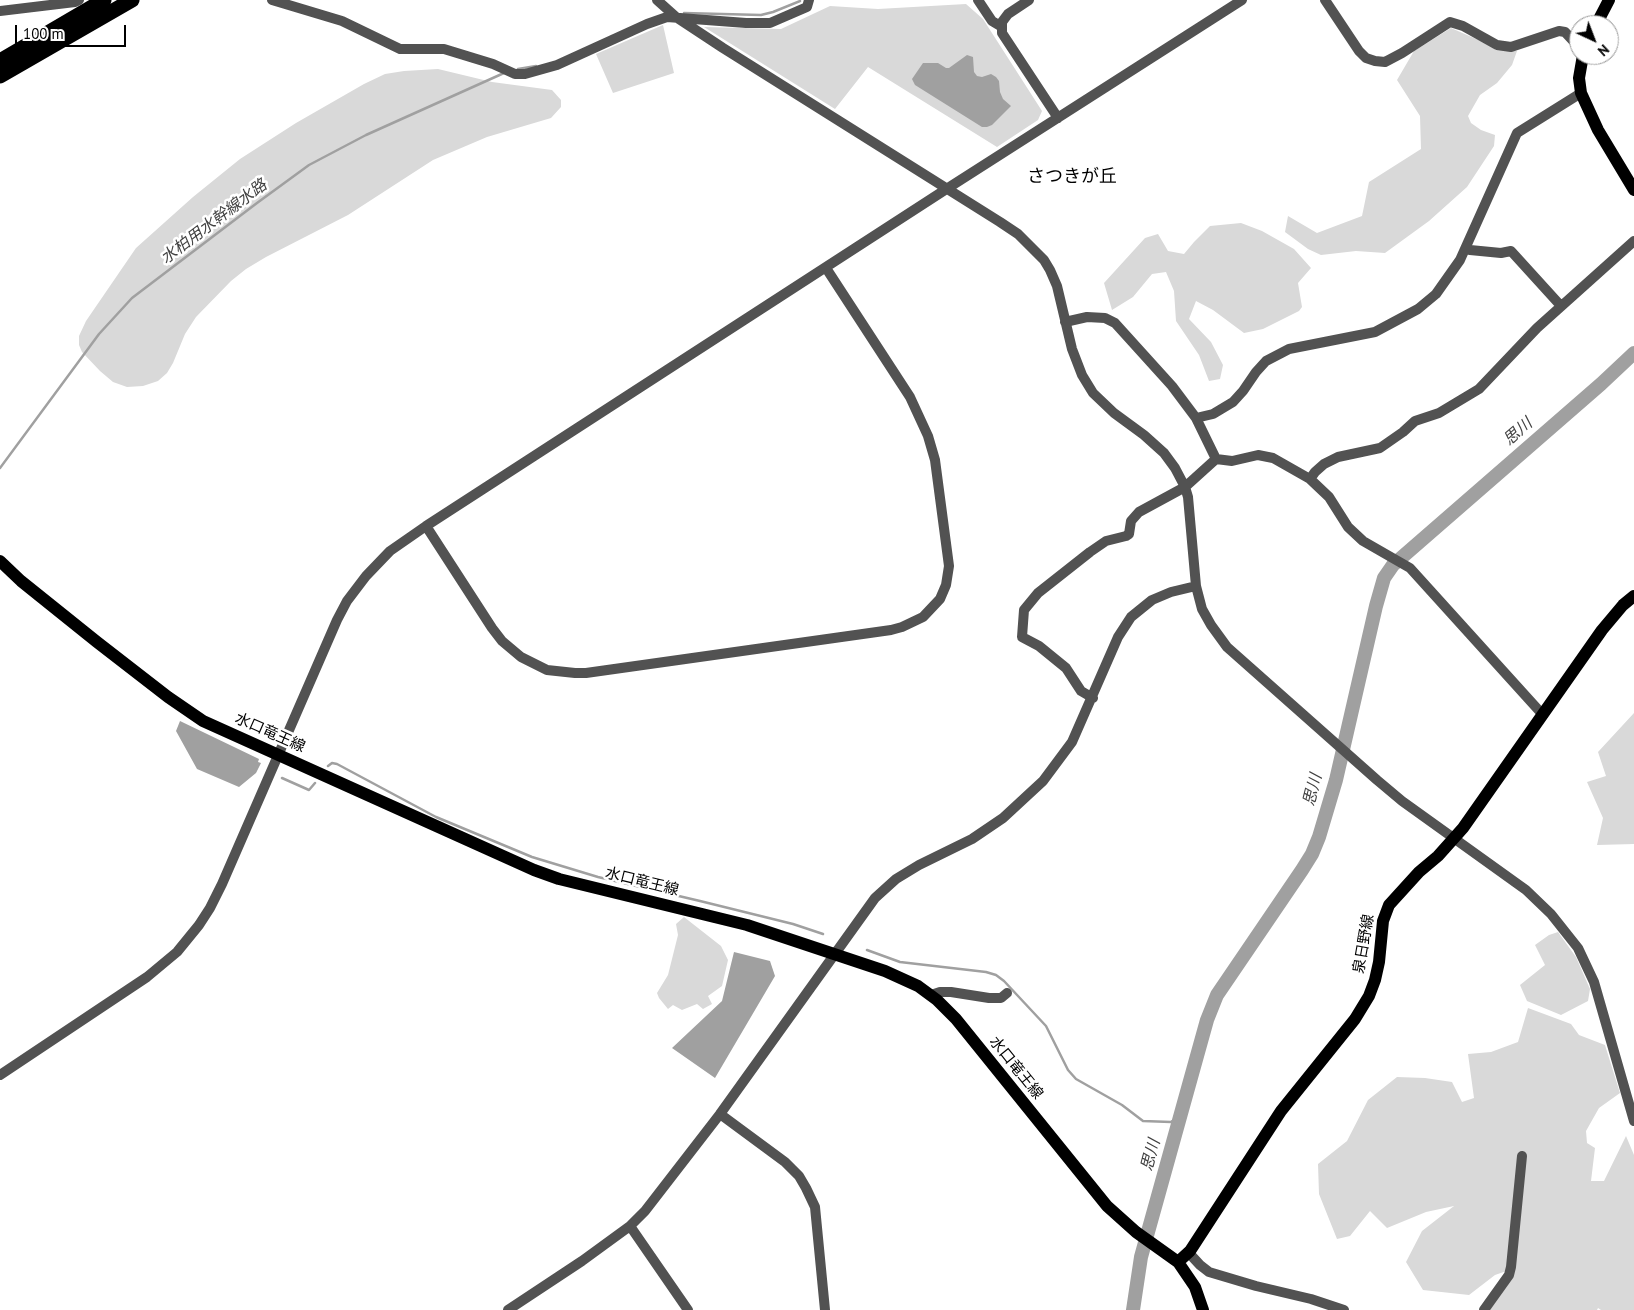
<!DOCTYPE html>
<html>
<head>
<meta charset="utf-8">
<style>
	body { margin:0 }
	#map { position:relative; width:1634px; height:1310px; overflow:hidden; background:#fff; font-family:"PT Sans",sans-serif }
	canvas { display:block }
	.north { position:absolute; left:1569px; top:15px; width:50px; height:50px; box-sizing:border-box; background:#fff; border:1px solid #999; border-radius:50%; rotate:137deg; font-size:14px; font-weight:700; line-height:20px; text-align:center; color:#000 }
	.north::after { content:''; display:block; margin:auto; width:18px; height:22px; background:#000; clip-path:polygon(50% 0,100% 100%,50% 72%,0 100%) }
	.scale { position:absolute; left:15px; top:25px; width:111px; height:22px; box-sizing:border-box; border:2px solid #000; border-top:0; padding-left:6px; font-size:15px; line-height:18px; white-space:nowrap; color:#000; -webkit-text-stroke:4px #fff; paint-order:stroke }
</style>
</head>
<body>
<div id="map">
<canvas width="1634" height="1310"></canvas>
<div class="north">N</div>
<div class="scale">100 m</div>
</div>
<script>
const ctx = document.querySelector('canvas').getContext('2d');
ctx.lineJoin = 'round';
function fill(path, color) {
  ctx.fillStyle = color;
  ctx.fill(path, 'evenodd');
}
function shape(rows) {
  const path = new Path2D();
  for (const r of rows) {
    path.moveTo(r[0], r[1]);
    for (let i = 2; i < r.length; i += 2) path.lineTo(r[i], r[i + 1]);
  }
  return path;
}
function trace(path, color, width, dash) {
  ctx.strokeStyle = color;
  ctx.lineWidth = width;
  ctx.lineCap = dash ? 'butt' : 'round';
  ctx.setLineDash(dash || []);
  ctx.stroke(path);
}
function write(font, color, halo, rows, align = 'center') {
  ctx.font = font + ' "PT Sans","Noto Sans JP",sans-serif';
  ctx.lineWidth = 5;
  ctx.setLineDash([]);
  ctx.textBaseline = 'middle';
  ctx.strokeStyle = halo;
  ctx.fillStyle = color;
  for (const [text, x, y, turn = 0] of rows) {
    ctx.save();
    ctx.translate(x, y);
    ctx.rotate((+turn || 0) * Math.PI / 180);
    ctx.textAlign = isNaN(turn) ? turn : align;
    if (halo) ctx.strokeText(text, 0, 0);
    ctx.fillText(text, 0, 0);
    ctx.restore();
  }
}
const green = shape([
	[966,4,983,19,1042,111,1038,120,997,147,868,67,835,109,704,27,781,29,830,6,878,9],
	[663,25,674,73,613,93,596,54],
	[1451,28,1490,45,1517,51,1512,65,1497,83,1480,95,1468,116,1471,123,1481,130,1495,135,1494,146,1467,187,1429,221,1385,253,1356,251,1321,255,1308,249,1285,232,1288,216,1317,233,1362,216,1369,182,1421,149,1420,116,1397,80,1414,51],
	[438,69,492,82,552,90,561,100,561,107,551,118,487,137,433,160,348,215,266,257,246,269,231,281,196,317,185,334,173,363,167,373,158,381,143,386,127,387,113,382,100,371,82,352,79,345,79,336,86,321,136,248,193,197,240,159,296,123,364,84,385,74,404,71],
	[1241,223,1262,231,1294,249,1311,268,1298,283,1302,307,1299,311,1263,329,1244,333,1213,310,1196,301,1189,319,1211,342,1223,365,1220,379,1209,381,1199,355,1176,321,1174,291,1166,272,1152,274,1133,297,1112,310,1104,283,1145,238,1158,234,1168,251,1184,254,1194,242,1210,226],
	[1634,713,1634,844,1597,845,1603,818,1587,782,1606,776,1598,752],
	[684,917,721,946,728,960,722,986,708,996,712,1004,703,1009,697,1004,682,1010,673,1005,668,1009,659,998,657,993,668,975,678,935,676,924],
	[1558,932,1576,957,1590,989,1588,1001,1561,1015,1527,1001,1520,985,1545,965,1535,945,1549,935],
	[1528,1008,1571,1024,1579,1035,1605,1045,1620,1093,1599,1108,1586,1131,1587,1143,1595,1148,1591,1181,1604,1181,1626,1136,1634,1155,1634,1310,1601,1310,1598,1308,1597,1310,1488,1310,1515,1268,1495,1275,1469,1295,1423,1290,1406,1262,1422,1231,1454,1206,1426,1212,1387,1228,1370,1211,1350,1236,1337,1239,1319,1194,1318,1164,1347,1141,1368,1100,1397,1077,1425,1078,1452,1082,1462,1102,1474,1098,1468,1054,1491,1052,1518,1042]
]);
const water = shape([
	[967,55,973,57,974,72,977,76,982,77,991,74,996,77,999,81,1000,92,1003,99,1011,106,992,125,987,127,982,127,915,85,912,79,923,63,938,63,946,68,949,68],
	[180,721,259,759,258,762,261,763,256,773,239,787,197,769,176,731],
	[734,952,770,961,775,976,715,1078,672,1048,722,1001]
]);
const stream = shape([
	[684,13,761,15,773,12,800,1],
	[518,69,536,66],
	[0,468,99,334,132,298,257,203,309,165,366,135,504,73],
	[328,766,332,763,337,764,436,817,532,857,598,877,700,901,793,924,823,934],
	[282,778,309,790,315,783],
	[867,950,900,962,986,972,996,975,1004,981,1046,1026,1068,1070,1076,1079,1122,1105,1143,1121,1171,1122,1181,1115]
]);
const river = shape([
	[1133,1310,1141,1257,1207,1020,1217,995,1302,870,1312,854,1319,837,1336,780,1376,606,1384,578,1393,565,1601,384,1634,353]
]);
const minor = shape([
	[272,0,342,21,400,49,444,49,493,64,515,74,525,74,557,65,647,24,667,17,746,23,770,23,807,7,809,0],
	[657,0,676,17,723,48,1000,222,1018,234,1044,260,1050,270,1057,286,1072,349,1082,375,1093,393,1114,413,1144,435,1164,453,1175,468,1185,487,1188,497,1196,586,1202,609,1211,625,1227,647,1377,780,1402,801,1526,890,1551,914,1578,948,1594,982,1634,1121],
	[978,0,992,21,1002,27],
	[1029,0,1008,14,1002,22,1002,33,1058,118],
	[1325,0,1359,51,1366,58,1375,61,1385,62,1402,53,1450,22,1463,26,1497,45,1511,47,1559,31,1565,32,1579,47],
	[0,11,75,2,79,0],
	[1466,247,1470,250,1501,253,1511,251,1561,306],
	[1065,322,1087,317,1105,318,1115,323,1172,386,1196,418,1216,459],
	[1196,418,1213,414,1233,402,1243,391,1256,372,1266,361,1289,349,1375,332,1418,309,1436,294,1460,260,1517,133,1581,93],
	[1310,479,1315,472,1324,464,1338,457,1380,448,1403,432,1415,421,1439,413,1479,389,1537,328,1634,241],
	[426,526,492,628,502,641,521,657,547,670,575,673,586,673,891,630,902,627,923,617,940,599,946,585,949,566,935,460,928,436,910,397,826,268],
	[1093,698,1081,691,1066,668,1039,646,1022,637,1024,610,1038,593,1090,552,1106,541,1126,536,1129,534,1131,521,1139,512,1185,487,1216,459,1232,461,1258,455,1273,458,1310,479,1329,497,1348,527,1363,541,1410,568,1543,715],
	[931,995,940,992,951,992,989,998,1001,998,1007,993],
	[0,1075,147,977,177,952,199,925,210,908,222,884,337,620,347,601,366,576,390,551,426,526,948,188,1242,0],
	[720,1114,785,1162,799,1176,806,1188,815,1207,825,1310],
	[630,1226,688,1310],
	[1188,1252,1200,1265,1209,1272,1256,1286,1311,1299,1344,1310],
	[508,1310,582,1261,630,1226,645,1211,720,1114,875,898,896,879,919,865,972,839,1003,818,1043,781,1072,742,1118,637,1131,617,1152,600,1171,592,1196,586],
	[1484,1310,1509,1275,1511,1267,1522,1156]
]);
const major = shape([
	[1596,25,1609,0],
	[1583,55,1579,78,1581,93,1598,130,1634,190],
	[0,561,21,581,97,642,168,697,203,721,534,870,559,879,747,925,885,971,918,986,937,1000,956,1019,1107,1206,1136,1232,1178,1262,1195,1287,1203,1310],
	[1178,1262,1190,1251,1281,1111,1355,1019,1369,996,1375,980,1379,962,1383,921,1389,905,1419,872,1438,856,1463,828,1602,630,1623,605,1634,596]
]);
const highway = shape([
	[0,61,104,0],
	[0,76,132,0]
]);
const streetNames = [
	["水口竜王線",270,733,24],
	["水口竜王線",642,882,14],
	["泉日野線",1364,944,-80],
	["水口竜王線",1016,1068,51]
];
const waterNames = [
	["水柏用水幹線水路",214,222,-37],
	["思川",1518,432,-41],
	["思川",1313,790,-76],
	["思川",1151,1155,-75]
];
const quarterNames = [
	["さつきが丘",1072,177]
];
fill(green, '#d9d9d9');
fill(water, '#a0a0a0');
trace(stream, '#a0a0a0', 2.5);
trace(river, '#a0a0a0', 14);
trace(minor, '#525252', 10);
trace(major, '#000', 12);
trace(highway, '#000', 15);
write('15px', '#000', '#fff', streetNames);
write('italic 16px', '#414141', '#fff', waterNames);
write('18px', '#000', '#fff', quarterNames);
</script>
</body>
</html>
